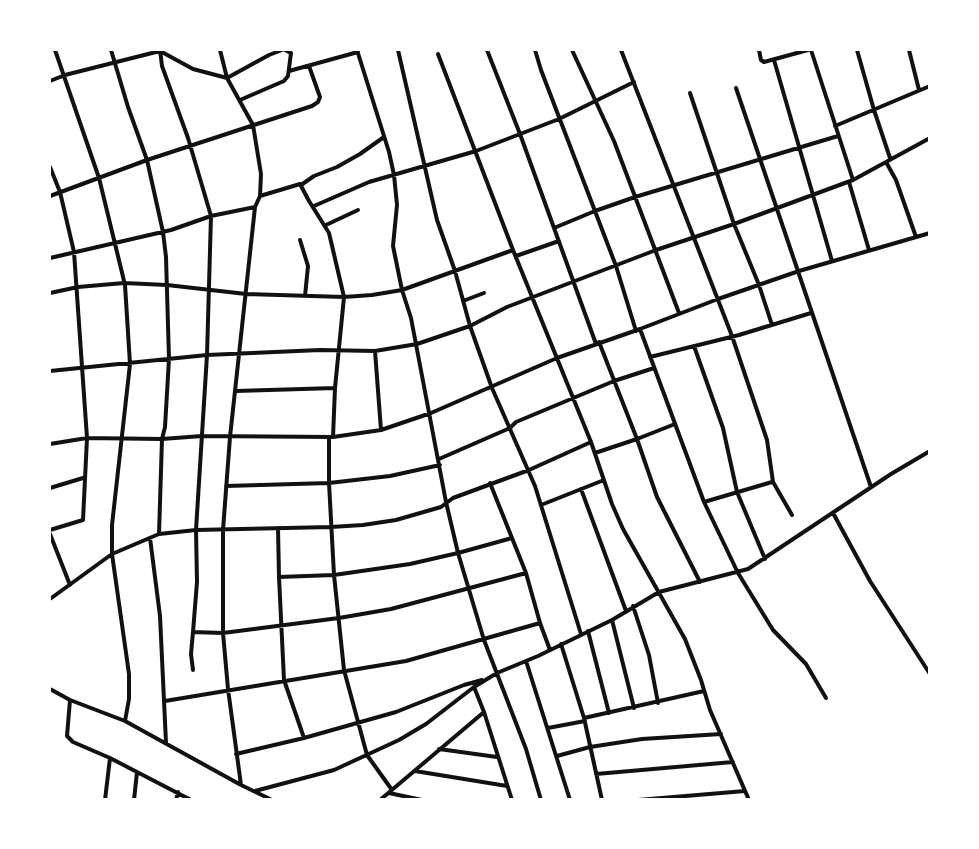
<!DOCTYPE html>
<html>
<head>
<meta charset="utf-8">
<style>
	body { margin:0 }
	#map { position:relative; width:979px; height:849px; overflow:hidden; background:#fff; font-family:"Asap Condensed",sans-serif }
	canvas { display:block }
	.frame { position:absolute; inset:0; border:51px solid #fff; pointer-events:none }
</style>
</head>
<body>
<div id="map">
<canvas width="979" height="849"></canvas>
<div class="frame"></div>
</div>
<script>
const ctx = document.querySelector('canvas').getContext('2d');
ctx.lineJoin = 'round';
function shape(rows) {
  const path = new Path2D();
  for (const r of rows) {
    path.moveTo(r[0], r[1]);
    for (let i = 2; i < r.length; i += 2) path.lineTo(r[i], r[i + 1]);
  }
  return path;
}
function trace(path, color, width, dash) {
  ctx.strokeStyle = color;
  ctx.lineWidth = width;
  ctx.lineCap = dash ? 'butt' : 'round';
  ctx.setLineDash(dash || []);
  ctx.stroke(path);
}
const minor = shape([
	[55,50,99,178,125,285,130,364,112,525,112,554,129,674,129,699,125,721],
	[111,50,128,107,147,160,163,232,166,257,169,359,165,427,162,439,159,534],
	[160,50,162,66,188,138,211,216,207,355,196,530,197,582,193,632,223,633,339,618,391,609,526,573],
	[220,50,227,78,253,125,261,174,260,196,255,207,230,437,223,530,223,633,228,689,241,785],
	[357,50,389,152,394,175,397,205,393,246,402,290,411,318,446,502,458,553,484,640,526,749,541,800],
	[398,50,437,220,455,271,470,326,492,388,535,486,581,634],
	[487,50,520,134,596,344],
	[535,50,541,70,616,266,636,331],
	[572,50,614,141,679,313],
	[621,50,732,336,767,440,773,482,792,515],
	[759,50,761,60,764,62,808,50],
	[811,50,853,180],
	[857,50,874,110,890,158],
	[909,50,919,90],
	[438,54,513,250,591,442,612,504,623,529,685,639,701,680,710,710,749,800],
	[774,60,832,261],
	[289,71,358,52],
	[50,81,65,75,160,51,193,69,227,78,269,55,282,50],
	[736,88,871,487],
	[690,93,734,224,759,285,772,325],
	[240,100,284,81,288,76,291,53,285,50],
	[835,126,930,86],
	[886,162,896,180,916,237],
	[50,167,60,192,74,252,87,438,83,520,50,530],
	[849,182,869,250],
	[301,185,314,176,337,167,360,154,384,137],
	[50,196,147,160,312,106,318,102,320,97,309,66],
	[260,196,300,184,309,201,329,233,344,297,335,388,333,437],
	[314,206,369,182,476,151,559,119,634,82],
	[326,225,358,210],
	[554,228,595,211,635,197,838,136],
	[300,240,308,266,305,296],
	[516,256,559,241],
	[50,258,171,230,211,216,255,207],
	[50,293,78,287,124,283,167,285,246,294,344,297,372,295,402,290,513,250],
	[463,301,484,293],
	[640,329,704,502,738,573,773,630,806,664,826,698],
	[599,342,637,439,657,497,700,582],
	[694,346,723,428,737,492,765,559],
	[375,351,381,430],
	[650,357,739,335,811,313],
	[50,371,207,355,320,350,375,351,417,344,470,326,507,307,656,250,734,224,853,180,930,138],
	[236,391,335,388],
	[329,437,329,483,334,575,344,670,367,755,392,790],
	[50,444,87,438,162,439,202,436,333,437,381,430,431,413,557,358,640,329,718,299,799,271,930,233],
	[595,453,637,439,675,424],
	[439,459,510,428,516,422,614,381,654,368],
	[490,483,526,573,540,623,550,650],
	[226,486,329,483,390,476,440,465],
	[50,488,83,478],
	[581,489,626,611],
	[704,502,772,482],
	[541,505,604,480],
	[833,513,870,581,930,674],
	[278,528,279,577,334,575,410,564,458,553,512,538],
	[50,534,70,585],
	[150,538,160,616,166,743],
	[279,577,284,680,304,738],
	[50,599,112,554,159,534,196,530,331,527,363,525,396,520,441,507,453,498,529,470,591,442],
	[633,606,649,655,658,703],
	[612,620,634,708],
	[588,631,609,713],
	[193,632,191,654,193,670],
	[561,644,584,718,602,800],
	[526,661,570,800],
	[474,687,484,712,512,800],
	[50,689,70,700,125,721,241,785,272,800],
	[70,700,67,736,73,742,110,758,191,800],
	[165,701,406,661,540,623],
	[584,718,704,691],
	[548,728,585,721],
	[439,749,497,757],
	[236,754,304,738,396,712,464,685,482,680],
	[557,756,590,747,642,739,721,734],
	[415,771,507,786],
	[596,774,733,762],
	[255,791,334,770,399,740,426,724,474,687,497,673,538,656,612,620,659,592,748,569,891,474,930,451],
	[389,793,422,800],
	[105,800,110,758],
	[134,800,137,772],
	[176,800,178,792],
	[380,800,484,712],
	[638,800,745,791]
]);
trace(minor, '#111', 4);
</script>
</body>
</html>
